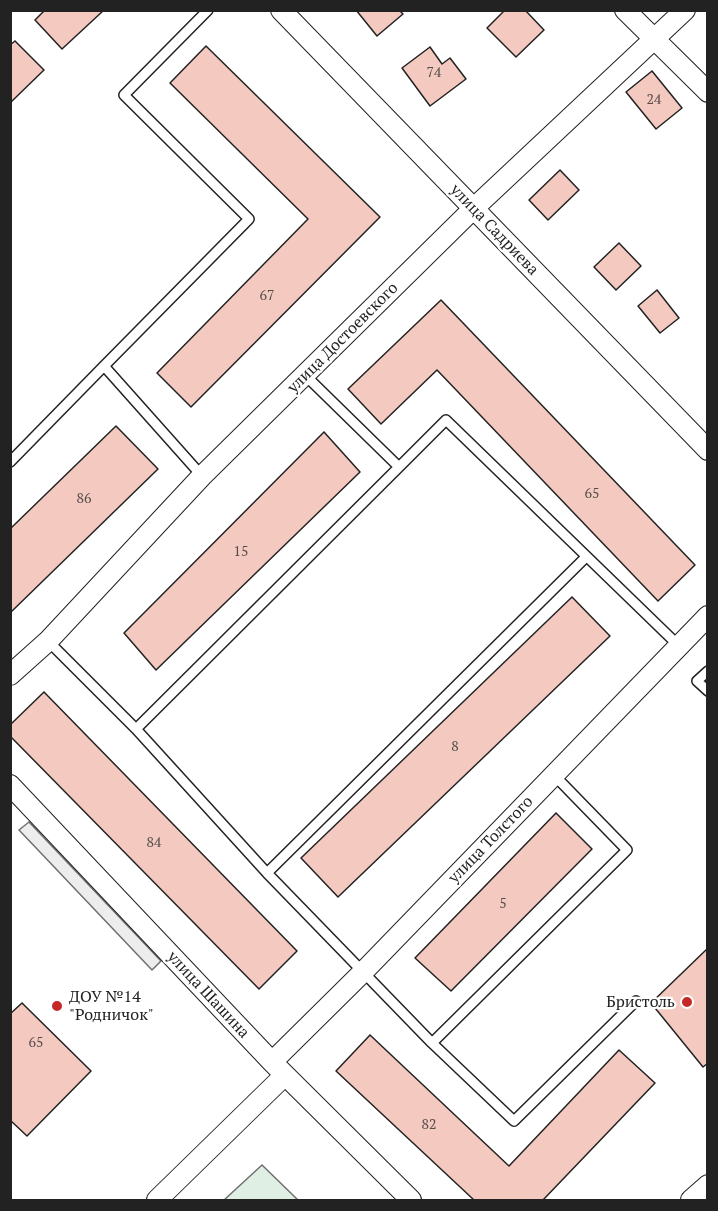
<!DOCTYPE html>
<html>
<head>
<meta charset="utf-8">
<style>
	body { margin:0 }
	#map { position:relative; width:718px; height:1211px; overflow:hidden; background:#fff; font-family:"PT Serif",serif }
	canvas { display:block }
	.frame { position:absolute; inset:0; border:12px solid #222; pointer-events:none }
</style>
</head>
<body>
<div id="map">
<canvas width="718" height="1211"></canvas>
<div class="frame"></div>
</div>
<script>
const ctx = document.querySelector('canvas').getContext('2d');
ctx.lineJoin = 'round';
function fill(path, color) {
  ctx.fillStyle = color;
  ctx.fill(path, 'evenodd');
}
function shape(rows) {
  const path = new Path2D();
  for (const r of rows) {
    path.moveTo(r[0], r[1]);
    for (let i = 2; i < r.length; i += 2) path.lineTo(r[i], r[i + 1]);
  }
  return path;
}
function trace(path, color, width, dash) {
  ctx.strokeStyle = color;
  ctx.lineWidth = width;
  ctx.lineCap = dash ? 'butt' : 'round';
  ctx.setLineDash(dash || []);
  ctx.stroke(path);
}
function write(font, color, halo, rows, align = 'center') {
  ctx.font = font + ' "PT Serif",serif';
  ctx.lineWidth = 4.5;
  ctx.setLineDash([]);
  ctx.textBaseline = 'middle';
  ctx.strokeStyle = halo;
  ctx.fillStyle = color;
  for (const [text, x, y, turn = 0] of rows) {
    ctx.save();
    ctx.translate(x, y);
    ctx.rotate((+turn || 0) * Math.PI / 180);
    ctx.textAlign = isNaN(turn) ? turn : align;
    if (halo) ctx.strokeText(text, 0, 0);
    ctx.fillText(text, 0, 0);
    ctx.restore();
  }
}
const green = shape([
	[262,1165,298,1200,224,1200,262,1165]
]);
const parking = shape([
	[29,822,161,961,152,970,19,830,29,822]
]);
const building = shape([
	[45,10,104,10,62,49,35,20,45,10],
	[356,10,399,10,403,14,377,36,356,10],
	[505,10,525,10,544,30,516,57,487,28,505,10],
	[15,41,44,70,10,103,10,45,15,41],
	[206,46,380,217,191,407,157,373,308,219,170,83,206,46],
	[430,47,442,64,450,58,466,79,430,106,402,68,430,47],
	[652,71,682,108,656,129,626,92,652,71],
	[560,170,579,190,548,220,529,200,560,170],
	[619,243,641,266,616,290,594,267,619,243],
	[657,290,679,318,660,333,638,306,657,290],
	[441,300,695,565,658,601,437,370,381,424,348,389,441,300],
	[116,426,158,469,10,613,10,529,116,426],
	[324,432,360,472,156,670,124,633,324,432],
	[572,597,610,636,338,897,301,858,572,597],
	[44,692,297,951,259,989,10,736,10,725,44,692],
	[556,813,592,849,451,991,415,958,556,813],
	[708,948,708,1063,703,1067,651,1003,708,948],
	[22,1003,91,1071,27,1136,10,1120,10,1014,22,1003],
	[370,1035,509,1166,619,1050,655,1083,543,1200,474,1200,336,1071,370,1035]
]);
const lane = shape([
	[305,375,399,467,446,420,678,645],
	[10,462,104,366],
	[202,476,104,366,249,219,124,95,208,10],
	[586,557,267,873,432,1043,514,1121,636,1001],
	[48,641,136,729],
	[708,671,697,681,708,691],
	[267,873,136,729,399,467],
	[432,1043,627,850,554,775]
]);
const street = shape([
	[281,10,708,450],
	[625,10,708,92],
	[10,675,48,641,202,476,473,209,685,10],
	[10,785,272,1062,411,1200],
	[272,1062,363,972,708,616],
	[157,1200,285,1075],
	[691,1200,708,1185]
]);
const markers = [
	[687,1002,6,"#c62828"],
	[57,1006,6,"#c62828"]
];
const numberNames = [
	["74",434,73],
	["24",654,100],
	["67",267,296],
	["65",592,494],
	["86",84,499],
	["15",241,552],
	["8",455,747],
	["84",154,843],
	["5",503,904],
	["65",36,1043],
	["82",429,1125]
];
const streetNames = [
	["улица Садриева",494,230,46],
	["улица Достоевского",343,338,-45],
	["улица Толстого",491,840,-46],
	["улица Шашина",208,995,47]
];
const poiNames = [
	["ДОУ №14",69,997],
	["\"Родничок\"",69,1015],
	["Бристоль",675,1002,"right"]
];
fill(green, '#e0efe3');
trace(green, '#6f6f6f', 1.5);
fill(parking, '#ededed');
trace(parking, '#6f6f6f', 1.5);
fill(building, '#f3c9c0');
trace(building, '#222', 1.5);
trace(lane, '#222', 12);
trace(street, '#222', 22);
trace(lane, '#fff', 9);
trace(street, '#fff', 20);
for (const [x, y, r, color] of markers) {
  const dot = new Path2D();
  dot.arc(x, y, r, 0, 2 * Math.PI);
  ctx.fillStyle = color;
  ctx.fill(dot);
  trace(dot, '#fff', 2);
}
write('14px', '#564c4a', null, numberNames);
write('16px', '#222', '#fff', streetNames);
write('16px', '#222', '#fff', poiNames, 'left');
</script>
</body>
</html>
